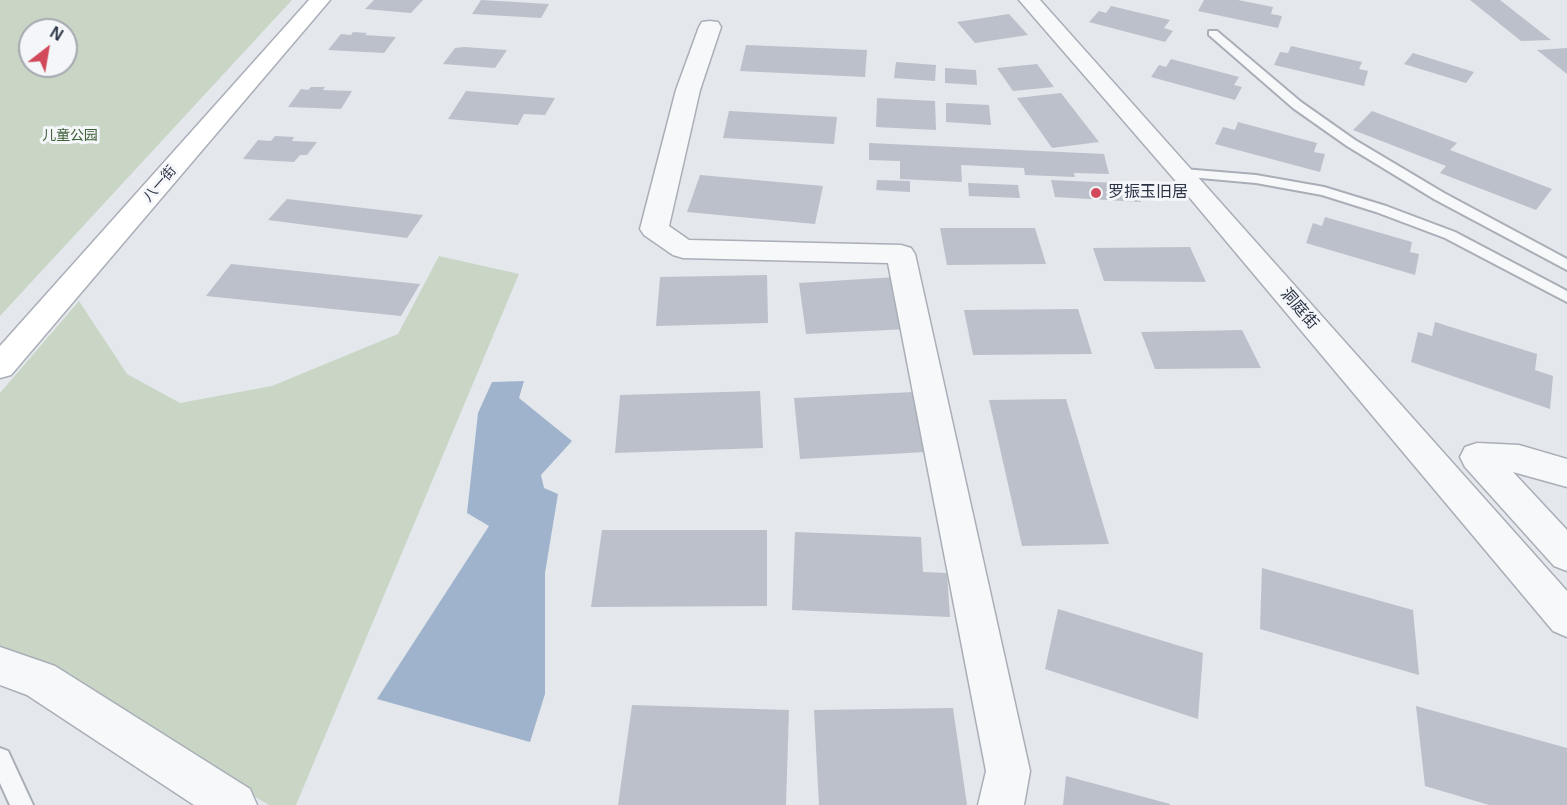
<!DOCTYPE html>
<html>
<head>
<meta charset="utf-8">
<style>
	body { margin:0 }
	#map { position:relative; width:1567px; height:805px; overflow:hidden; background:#e4e7ec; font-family:Helvetica,sans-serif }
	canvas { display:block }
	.north { position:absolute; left:18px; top:18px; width:60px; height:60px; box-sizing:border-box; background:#f4f6f9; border:2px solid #a4a8b1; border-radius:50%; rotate:31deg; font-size:16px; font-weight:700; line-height:24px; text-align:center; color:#2b3445 }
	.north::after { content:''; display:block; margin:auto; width:21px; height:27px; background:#d1495b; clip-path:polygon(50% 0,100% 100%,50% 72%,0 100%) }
</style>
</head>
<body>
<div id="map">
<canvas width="1567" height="805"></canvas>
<div class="north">N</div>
</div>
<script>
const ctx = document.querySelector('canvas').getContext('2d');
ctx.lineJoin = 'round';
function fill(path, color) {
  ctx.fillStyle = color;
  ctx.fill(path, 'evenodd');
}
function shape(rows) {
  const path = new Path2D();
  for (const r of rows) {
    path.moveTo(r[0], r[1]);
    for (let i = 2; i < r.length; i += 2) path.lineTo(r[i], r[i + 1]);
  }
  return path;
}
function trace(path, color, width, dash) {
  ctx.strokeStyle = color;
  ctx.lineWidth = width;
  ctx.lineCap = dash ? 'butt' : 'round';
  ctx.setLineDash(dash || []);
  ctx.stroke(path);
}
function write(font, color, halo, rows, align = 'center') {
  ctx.font = font + ' Helvetica,"Noto Sans SC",sans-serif';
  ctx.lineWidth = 6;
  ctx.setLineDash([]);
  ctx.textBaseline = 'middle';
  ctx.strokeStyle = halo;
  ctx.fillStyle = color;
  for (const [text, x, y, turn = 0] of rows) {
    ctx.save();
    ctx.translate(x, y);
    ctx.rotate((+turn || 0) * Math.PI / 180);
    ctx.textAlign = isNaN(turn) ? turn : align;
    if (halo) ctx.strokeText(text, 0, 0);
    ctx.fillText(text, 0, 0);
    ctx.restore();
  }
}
const green = shape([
	[0,0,292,0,0,316],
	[30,30,66,30,66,66,30,66],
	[439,256,519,274,296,805,269,805,0,646,0,393,79,301,127,374,180,403,272,386,398,334]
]);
const water = shape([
	[524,381,519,398,572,441,541,475,544,488,558,494,545,573,545,694,530,742,377,699,489,526,467,513,478,413,492,382]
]);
const building = shape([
	[374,0,423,0,411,13,365,9],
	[481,0,549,4,541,18,472,14],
	[1204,0,1238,0,1273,7,1271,14,1282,16,1278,28,1198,11],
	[1470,0,1500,0,1551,40,1521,41],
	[1111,6,1170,20,1164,28,1173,31,1165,42,1089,22,1099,11,1106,13],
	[1009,14,1028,35,975,43,957,22],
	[353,32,367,33,365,35,396,37,384,53,328,50,341,34,351,35],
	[746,45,867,50,865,77,740,71],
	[1291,46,1362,62,1359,69,1368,71,1364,86,1274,65,1280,52,1288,53],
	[464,47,507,50,495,68,443,64,455,48],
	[1567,48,1567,74,1537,50],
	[1413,53,1474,72,1466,83,1404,64],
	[1171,59,1239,77,1234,85,1242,87,1235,100,1151,77,1159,65,1166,67],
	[896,62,936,65,935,81,894,78],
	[1037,64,1054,87,1013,91,997,68],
	[945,68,976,70,977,85,945,83],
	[311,87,325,87,323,90,352,91,341,109,288,107,301,89,308,90],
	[466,91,555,98,545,115,524,114,518,125,448,119],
	[1061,93,1099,142,1052,148,1017,98],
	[877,98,935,101,936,130,876,127],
	[946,103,989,105,991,125,946,122],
	[729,111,837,117,834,144,723,138],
	[1372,111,1457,143,1450,150,1552,189,1536,210,1440,173,1446,166,1353,130],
	[1238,122,1317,143,1314,152,1325,154,1320,172,1215,144,1223,127,1235,130],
	[275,136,294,137,292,141,317,142,307,155,300,155,294,162,243,159,258,140,271,141],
	[869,143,1104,154,1109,174,1074,173,1075,177,1025,175,1024,168,961,165,962,182,900,179,900,161,869,160],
	[700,175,823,186,815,224,687,212],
	[877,180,910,181,910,192,876,190],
	[1051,180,1116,183,1118,188,1136,189,1141,202,1055,197],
	[968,183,1018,185,1020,198,969,196],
	[287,199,423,215,407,238,268,220],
	[1325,217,1412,242,1410,252,1419,254,1415,275,1306,243,1313,223,1322,226],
	[940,228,1035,228,1046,264,947,265],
	[1190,247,1206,282,1104,281,1093,248],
	[231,264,420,284,401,316,206,296],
	[767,275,768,323,656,326,660,277],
	[896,277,908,329,806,334,799,283],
	[1078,309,1092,354,973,355,964,310],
	[1435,322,1537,354,1535,370,1553,376,1550,409,1411,362,1418,332,1432,336],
	[1242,330,1261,368,1155,369,1141,332],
	[760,391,763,448,615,453,620,395],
	[913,392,926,452,800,459,794,398],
	[1066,399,1109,544,1022,546,989,400],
	[602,530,767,530,767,606,591,607],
	[795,532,921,537,923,572,947,573,950,617,792,610],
	[1262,568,1413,610,1419,675,1260,629],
	[1058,609,1203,653,1198,719,1045,669],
	[632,705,789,710,786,805,618,805],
	[1416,706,1567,748,1567,805,1489,805,1425,786],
	[953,708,967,805,819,805,814,710],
	[1066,776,1170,804,1170,805,1063,805]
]);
const lane = shape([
	[1209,31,1217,31,1301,102,1355,140,1444,193,1567,259,1567,270,1434,199,1347,146,1293,108,1209,35,1209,31],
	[1183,169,1256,175,1324,187,1386,206,1455,232,1567,291,1567,302,1445,238,1376,212,1322,195,1256,183,1178,176,1177,173,1183,169],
	[0,748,8,751,33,805,10,805,0,783,0,748]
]);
const street = shape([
	[1019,0,1040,0,1567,591,1567,637,1553,631,1174,179,1019,0],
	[710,21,718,22,721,27,700,90,669,226,689,240,901,245,911,248,915,254,1030,771,1024,805,978,805,986,771,888,263,683,258,673,255,644,235,640,229,676,90,699,27,702,22,710,21],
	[1477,443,1519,445,1567,459,1567,487,1513,472,1567,530,1567,571,1554,566,1465,467,1460,457,1465,447,1477,443],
	[0,647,55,666,250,789,257,805,194,805,27,695,0,685,0,647]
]);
const secondary = shape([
	[309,0,330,0,11,375,0,378,0,346,309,0]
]);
const markers = [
	[1096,193,6,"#d1495b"]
];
const farParknames = [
	["儿童公园",70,136]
];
const farStreetnames = [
	["八一街",160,184,-49]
];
const poiNames = [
	["罗振玉旧居",1108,193]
];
const streetNames = [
	["洞庭街",1299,309,49]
];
fill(green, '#c9d6c5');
fill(water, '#9fb4cc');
fill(building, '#bbc0ca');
trace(lane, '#a9aeb7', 4);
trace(street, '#a9aeb7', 3);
trace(secondary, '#a9aeb7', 3);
fill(lane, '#f7f8fa');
fill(street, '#f7f8fa');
fill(secondary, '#fff');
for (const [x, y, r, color] of markers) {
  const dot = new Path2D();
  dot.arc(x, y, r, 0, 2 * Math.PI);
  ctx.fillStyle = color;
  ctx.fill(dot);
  trace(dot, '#f4f6f9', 2);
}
write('14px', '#3f6138', '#f4f6f9', farParknames);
write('14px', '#2b3445', '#f4f6f9', farStreetnames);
write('16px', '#2b3445', '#f4f6f9', poiNames, 'left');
write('16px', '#2b3445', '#f4f6f9', streetNames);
</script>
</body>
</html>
